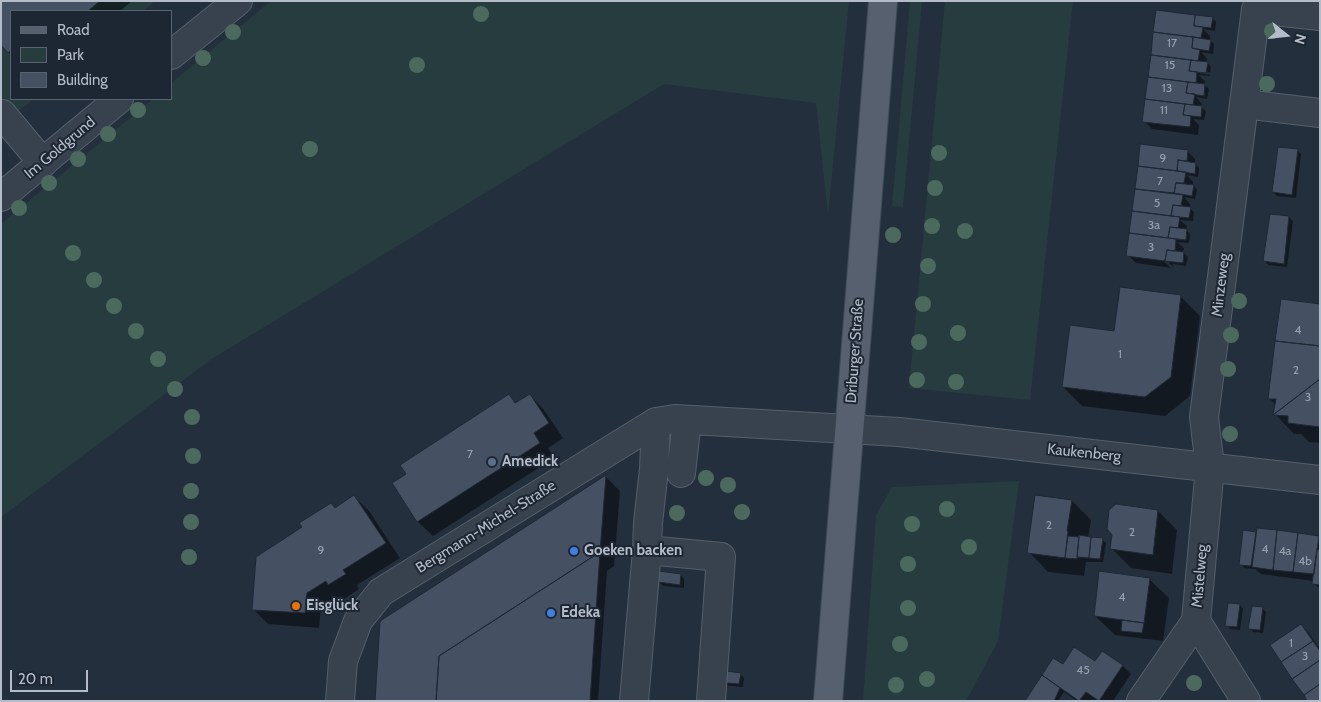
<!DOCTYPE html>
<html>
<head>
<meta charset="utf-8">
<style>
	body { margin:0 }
	#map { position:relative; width:1321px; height:702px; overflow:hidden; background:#242f3e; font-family:Cabin,sans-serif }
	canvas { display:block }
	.frame { position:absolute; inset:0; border:2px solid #b4bcc9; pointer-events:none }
	.legend { position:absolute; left:10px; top:10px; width:162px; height:90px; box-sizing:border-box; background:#1d2633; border:1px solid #59626f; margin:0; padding:6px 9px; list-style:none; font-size:15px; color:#b4bcc9 }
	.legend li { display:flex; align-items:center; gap:10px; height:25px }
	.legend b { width:25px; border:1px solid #59626f }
	.north { position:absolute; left:1261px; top:10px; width:50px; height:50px; -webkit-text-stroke:4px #1d2633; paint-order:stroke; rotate:106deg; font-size:14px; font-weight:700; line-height:20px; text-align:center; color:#b4bcc9 }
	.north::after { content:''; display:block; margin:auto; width:18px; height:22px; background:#b4bcc9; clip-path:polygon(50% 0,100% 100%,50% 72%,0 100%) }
	.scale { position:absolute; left:10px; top:670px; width:78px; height:22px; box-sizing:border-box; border:2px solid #b4bcc9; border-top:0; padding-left:6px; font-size:15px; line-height:18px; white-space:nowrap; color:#b4bcc9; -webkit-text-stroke:4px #1d2633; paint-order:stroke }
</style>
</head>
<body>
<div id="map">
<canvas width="1321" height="702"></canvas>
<div class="frame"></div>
<ul class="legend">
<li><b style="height:6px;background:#56606e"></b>Road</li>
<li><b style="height:14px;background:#263c3f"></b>Park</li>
<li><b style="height:14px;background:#455162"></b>Building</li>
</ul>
<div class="north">N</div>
<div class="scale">20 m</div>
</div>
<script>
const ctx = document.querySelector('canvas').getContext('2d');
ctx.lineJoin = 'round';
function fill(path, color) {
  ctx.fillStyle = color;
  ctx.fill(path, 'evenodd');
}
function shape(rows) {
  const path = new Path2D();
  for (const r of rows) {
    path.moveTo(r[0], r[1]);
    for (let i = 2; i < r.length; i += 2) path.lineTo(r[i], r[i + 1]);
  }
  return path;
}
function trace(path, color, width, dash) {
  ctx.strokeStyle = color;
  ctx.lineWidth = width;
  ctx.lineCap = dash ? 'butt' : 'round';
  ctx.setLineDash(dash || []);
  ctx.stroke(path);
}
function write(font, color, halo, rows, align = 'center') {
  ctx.font = font + ' Cabin,sans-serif';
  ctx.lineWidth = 4;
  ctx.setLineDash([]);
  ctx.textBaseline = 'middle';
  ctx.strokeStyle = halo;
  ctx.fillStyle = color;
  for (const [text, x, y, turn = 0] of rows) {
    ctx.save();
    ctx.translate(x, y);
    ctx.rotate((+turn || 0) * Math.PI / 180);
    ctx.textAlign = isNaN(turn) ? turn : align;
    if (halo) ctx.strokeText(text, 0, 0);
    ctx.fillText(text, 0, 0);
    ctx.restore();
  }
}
const green = shape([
	[1,1,155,1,143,11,11,11,11,99,34,99,1,125],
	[271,1,849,1,828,215,816,103,664,84,210,360,1,517,1,224,153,99,171,99,171,83],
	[910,1,922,1,903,207,892,206],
	[945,1,1073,1,1030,400,909,388],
	[1019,481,998,641,966,701,863,701,876,515,892,487]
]);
const shadow = shape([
	[1,1,132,1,120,11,11,11,11,55,1,43],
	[1157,11,1212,18,1216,22,1215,31,1203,29,1210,36,1210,40,1214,44,1213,54,1201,52,1207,59,1207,62,1211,67,1210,72,1198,71,1198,73,1210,75,1210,76,1198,75,1205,81,1204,85,1209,89,1207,99,1196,97,1202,104,1201,107,1206,111,1204,120,1193,119,1199,125,1198,135,1152,129,1144,121],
	[1141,146,1187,151,1195,159,1195,163,1199,168,1198,177,1187,175,1193,182,1193,185,1197,190,1195,199,1184,197,1190,204,1190,208,1194,212,1193,221,1180,220,1187,226,1186,230,1190,234,1189,243,1177,242,1184,248,1183,252,1188,257,1186,266,1173,264,1173,267,1166,259,1162,259,1171,268,1136,263,1128,255],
	[1298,151,1301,154,1296,198,1277,196,1273,192],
	[1271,215,1289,217,1293,221,1287,267,1268,265,1265,261],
	[1180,296,1200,316,1190,396,1165,416,1082,406,1063,387,1115,332],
	[1320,305,1320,443,1309,442,1301,434,1294,434,1275,414,1276,405,1269,398],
	[530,395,544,410,563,438,548,448,554,458,433,536,418,522,394,483,509,396,517,404],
	[606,477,620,491,614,566,607,571,598,701,375,701,381,622],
	[354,496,369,511,400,558,357,585,359,589,344,599,340,596,321,608,319,628,268,624,253,609,336,509],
	[1036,497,1072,501,1091,520,1088,538,1102,540,1106,543,1103,562,1086,562,1084,576,1048,572,1029,552],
	[1158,511,1177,530,1172,574,1131,568,1112,549],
	[1255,533,1257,535,1318,537,1320,538,1320,588,1314,584,1314,581,1261,574,1254,568,1254,569,1244,568,1241,565],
	[681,575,684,579,684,588,663,586,659,582],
	[1149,579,1169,598,1163,641,1115,635,1095,616],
	[1240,605,1243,609,1240,630,1230,629,1227,625],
	[1262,608,1266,612,1263,633,1253,632,1250,628],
	[1301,625,1309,633,1320,649,1320,701],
	[1102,652,1123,666,1131,674,1113,701,1096,701,1094,699,1093,701,1077,701,1064,692,1058,701,1026,701,1053,660,1063,666,1096,662],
	[740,674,744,678,743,687,722,685]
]);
const building = shape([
	[1,1,100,1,88,11,11,11,11,52,10,51,8,53,1,45,1,1],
	[1156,10,1195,15,1194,26,1203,27,1201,38,1153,32,1156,10],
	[1195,15,1213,17,1211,28,1194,26,1195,15],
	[1153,32,1193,37,1192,48,1200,50,1198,61,1151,55,1153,32],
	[1193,37,1211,40,1209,51,1192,48,1193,37],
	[1151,55,1191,60,1189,71,1197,72,1196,83,1148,77,1151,55],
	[1191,60,1208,62,1206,73,1189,71,1191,60],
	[1148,77,1188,82,1186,93,1195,94,1193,105,1145,99,1148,77],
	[1188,82,1205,84,1204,96,1186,93,1188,82],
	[1145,99,1185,104,1183,115,1191,116,1190,127,1142,122,1145,99],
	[1185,104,1202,106,1201,117,1183,115,1185,104],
	[1140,144,1188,150,1187,161,1178,160,1177,171,1138,166,1140,144],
	[1278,147,1298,149,1292,195,1272,192,1278,147],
	[1178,160,1196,163,1195,174,1177,171,1178,160],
	[1138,166,1186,172,1184,183,1176,183,1174,193,1135,189,1138,166],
	[1176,183,1194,185,1192,196,1174,193,1176,183],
	[1135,189,1183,195,1181,206,1173,205,1171,216,1132,211,1135,189],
	[1173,205,1191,207,1189,218,1171,216,1173,205],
	[1132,211,1180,217,1178,228,1170,227,1168,238,1129,233,1132,211],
	[1270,214,1289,216,1284,264,1263,261,1270,214],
	[1170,227,1187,229,1186,240,1168,238,1170,227],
	[1129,233,1176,239,1175,251,1167,250,1165,261,1126,256,1129,233],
	[1167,250,1184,252,1183,263,1165,261,1167,250],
	[1120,287,1181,295,1171,377,1145,397,1062,387,1070,325,1114,331,1120,287],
	[1281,299,1320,304,1320,346,1275,341,1281,299],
	[1275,341,1320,346,1320,379,1273,415,1276,399,1268,399,1275,341],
	[1320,379,1320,427,1288,423,1288,416,1273,415,1320,379],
	[509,394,515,403,530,394,549,423,534,433,540,443,417,522,392,483,406,474,400,465,509,394],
	[606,475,600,552,439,656,436,701,375,701,380,621,606,475],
	[354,495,386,543,343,570,346,574,328,585,326,581,307,593,305,613,252,610,256,557,302,527,299,523,331,503,335,508,354,495],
	[1035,495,1072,500,1067,531,1068,531,1065,558,1027,553,1035,495],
	[1116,504,1158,510,1153,555,1110,549,1112,535,1107,529,1109,510,1116,504],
	[1257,528,1277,530,1273,570,1252,567,1257,528],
	[1243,530,1256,532,1251,566,1239,565,1243,530],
	[1277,530,1298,533,1293,572,1273,570,1277,530],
	[1298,533,1319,536,1314,574,1293,572,1298,533],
	[1079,535,1091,537,1089,558,1077,557,1079,535],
	[1068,536,1079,537,1077,559,1065,558,1068,536],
	[1091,537,1103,538,1100,559,1089,558,1091,537],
	[1317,549,1320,550,1320,585,1312,584,1317,549],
	[600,552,590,701,436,701,439,656,600,552],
	[659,571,681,574,680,585,658,582,659,571],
	[1099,571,1150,578,1144,623,1094,616,1099,571],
	[1228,603,1240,604,1237,627,1225,626,1228,603],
	[1252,606,1263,607,1260,630,1248,629,1252,606],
	[1122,620,1144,623,1142,633,1121,631,1122,620],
	[1301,624,1313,641,1281,662,1270,645,1301,624],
	[1313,641,1320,651,1320,660,1292,679,1281,662,1313,641],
	[1074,647,1095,661,1102,651,1123,665,1099,701,1086,692,1079,701,1042,675,1053,658,1063,664,1074,647],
	[1320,660,1320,684,1304,695,1292,679,1320,660],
	[719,670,741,673,739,684,717,682,719,670],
	[1042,675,1060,688,1054,701,1025,701,1042,675],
	[1320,684,1320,701,1307,701,1304,695,1320,684]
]);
const minor = shape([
	[171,55,238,1],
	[1244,104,1256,9,1320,16],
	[2,114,43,163],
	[1,197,119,99],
	[681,473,687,420],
	[647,550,721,557,711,701],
	[340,701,343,661,358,621,381,592,656,422,675,419,899,432,1320,480],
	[634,701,647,550,648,523,654,469,656,422],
	[1141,701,1196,621],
	[1246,701,1196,621,1210,467,1204,417,1222,277,1244,104,1320,113]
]);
const major = shape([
	[828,701,883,1]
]);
const trees = [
	[481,14],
	[1272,31],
	[233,32],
	[203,58],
	[417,65],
	[1267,84],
	[138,110],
	[108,134],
	[310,149],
	[939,153],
	[78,159],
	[49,183],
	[935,188],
	[19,208],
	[932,226],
	[965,231],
	[893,235],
	[73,253],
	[928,266],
	[94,280],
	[1239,301],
	[923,304],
	[114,306],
	[136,331],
	[958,333],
	[1231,335],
	[919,342],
	[158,359],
	[1228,369],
	[917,380],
	[956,382],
	[175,389],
	[192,417],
	[1230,434],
	[193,456],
	[706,478],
	[728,485],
	[191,491],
	[947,509],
	[742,512],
	[677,513],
	[191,522],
	[912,524],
	[969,547],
	[189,557],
	[908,564],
	[908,608],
	[900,644],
	[927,679],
	[1194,683],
	[896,685]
];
const markers = [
	[492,462,5,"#5c6f8a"],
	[574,551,5,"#3f7fe0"],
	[296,606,5,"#e8710a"],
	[551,613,5,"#3f7fe0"]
];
const numberNames = [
	["17",1172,43],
	["15",1170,65],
	["13",1167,88],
	["11",1164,110],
	["9",1163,158],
	["7",1160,181],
	["5",1157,203],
	["3a",1154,225],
	["3",1151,247],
	["4",1298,330],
	["1",1120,354],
	["2",1296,370],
	["3",1308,397],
	["7",470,454],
	["2",1049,525],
	["2",1132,532],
	["4",1265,549],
	["9",321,550],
	["4a",1285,551],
	["4b",1305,561],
	["4",1122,597],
	["1",1291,643],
	["3",1305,656],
	["45",1083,670]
];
const streetNames = [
	["Im Goldgrund",60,148,-40],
	["Minzeweg",1221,285,-83],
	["Driburger Straße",855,351,-86],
	["Kaukenberg",1084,453,6],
	["Bergmann-Michel-Straße",486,527,-32],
	["Mistelweg",1200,576,-85]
];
const poiNames = [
	["Amedick",502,462],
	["Goeken backen",584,551],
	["Eisglück",306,606],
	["Edeka",561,613]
];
fill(green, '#263c3f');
fill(shadow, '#0007');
fill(building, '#455162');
trace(building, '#1f2835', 1);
trace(minor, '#565f6c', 30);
trace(major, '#414a57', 30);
trace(minor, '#38414e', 28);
trace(major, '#56606e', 28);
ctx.fillStyle = '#4b6a5d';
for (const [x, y] of trees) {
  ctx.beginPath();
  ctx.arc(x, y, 8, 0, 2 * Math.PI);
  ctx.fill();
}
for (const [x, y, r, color] of markers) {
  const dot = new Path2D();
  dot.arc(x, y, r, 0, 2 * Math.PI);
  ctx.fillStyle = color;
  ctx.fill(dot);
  trace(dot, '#1d2633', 2);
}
write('12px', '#98a1af', null, numberNames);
write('15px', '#b4bcc9', '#1d2633', streetNames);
write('bold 15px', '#b4bcc9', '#1d2633', poiNames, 'left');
</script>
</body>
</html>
